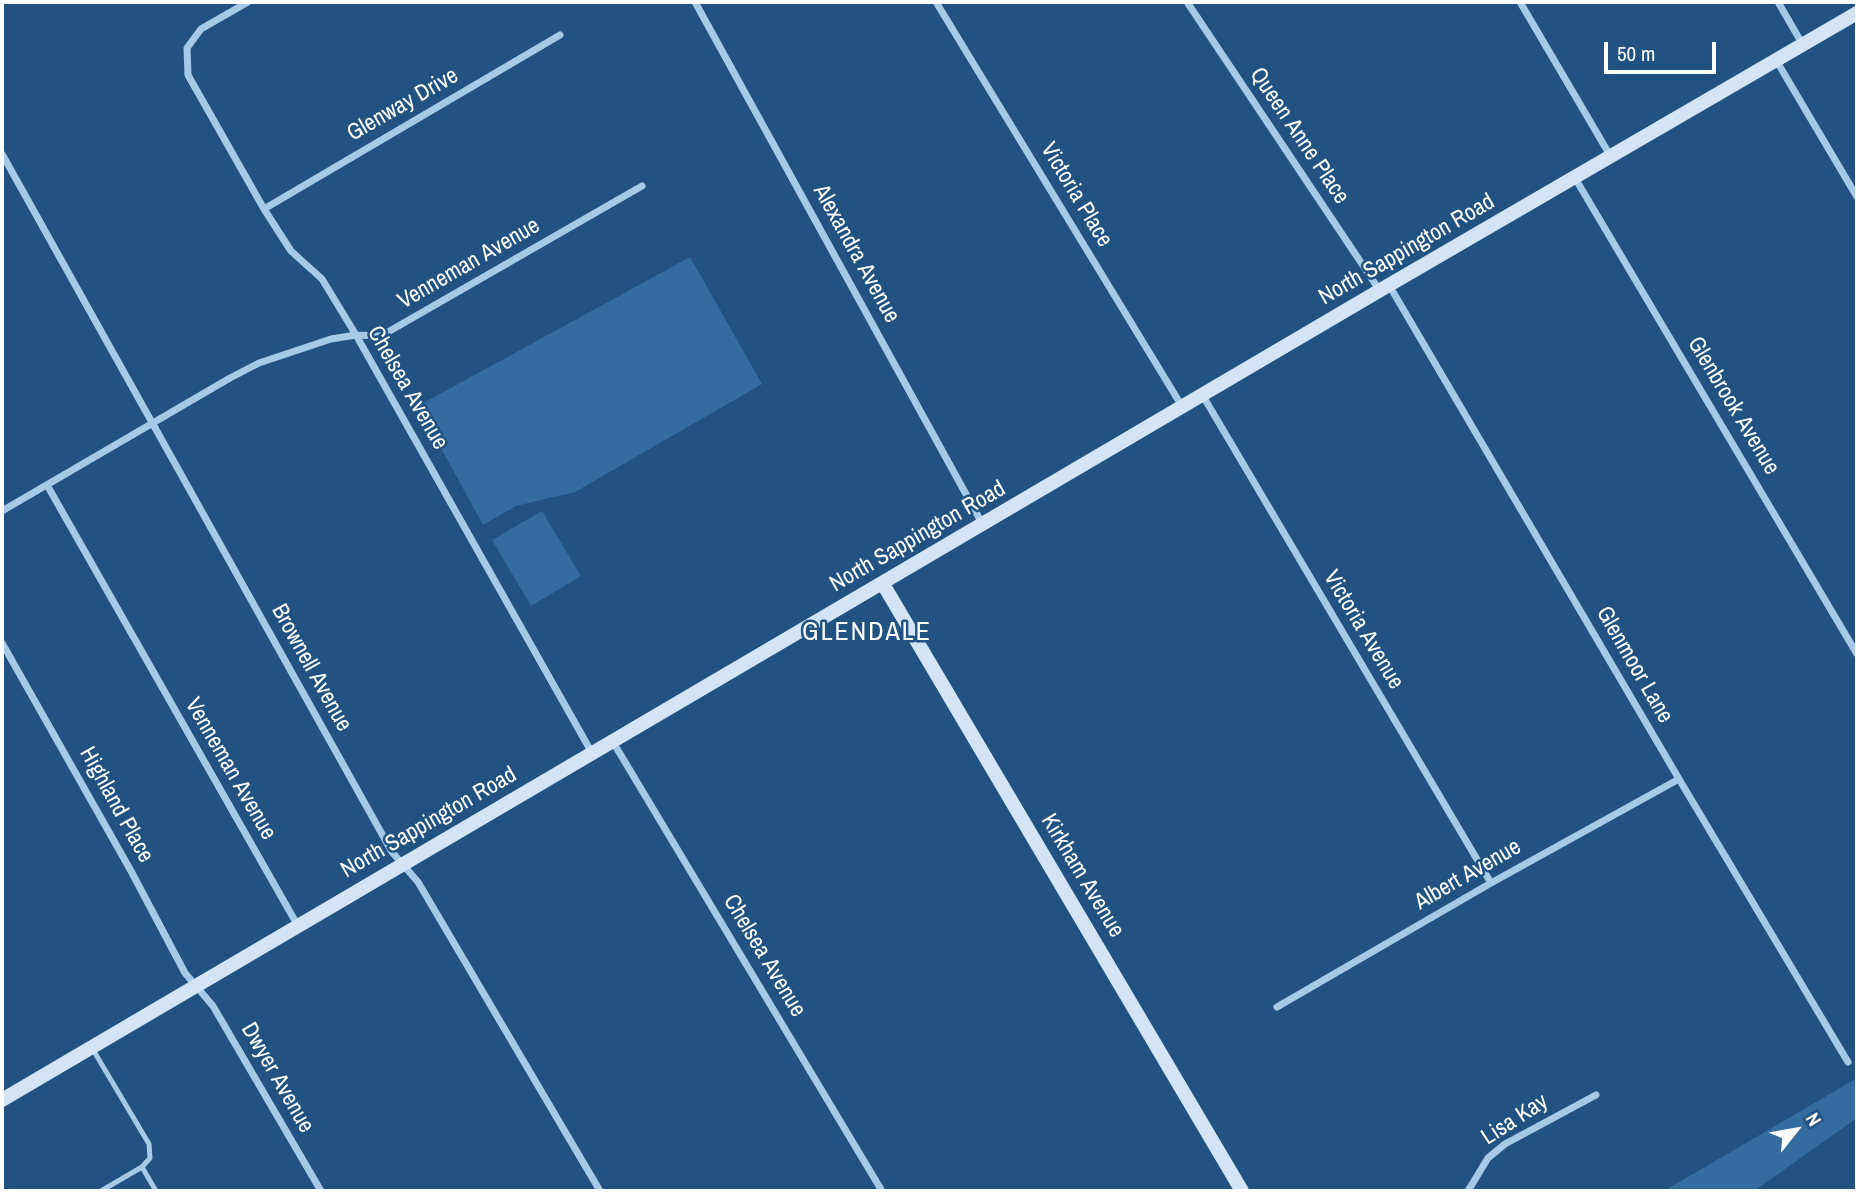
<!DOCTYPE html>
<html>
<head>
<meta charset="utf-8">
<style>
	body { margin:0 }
	#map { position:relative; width:1859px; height:1193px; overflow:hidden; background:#215281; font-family:"Archivo Narrow",sans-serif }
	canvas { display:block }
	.frame { position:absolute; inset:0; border:4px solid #fff; pointer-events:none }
	.north { position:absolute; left:1761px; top:1095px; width:70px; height:70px; -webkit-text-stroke:5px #215281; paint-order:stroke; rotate:59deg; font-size:19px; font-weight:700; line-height:28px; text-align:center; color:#fff }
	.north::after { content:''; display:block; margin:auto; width:24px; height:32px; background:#fff; clip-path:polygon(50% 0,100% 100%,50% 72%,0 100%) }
	.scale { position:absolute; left:1604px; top:42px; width:112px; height:32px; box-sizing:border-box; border:4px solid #fff; border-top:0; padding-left:9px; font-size:21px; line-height:24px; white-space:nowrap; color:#fff; -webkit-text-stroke:5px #215281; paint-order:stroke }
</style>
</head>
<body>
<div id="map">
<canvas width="1859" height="1193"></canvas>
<div class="frame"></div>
<div class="north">N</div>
<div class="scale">50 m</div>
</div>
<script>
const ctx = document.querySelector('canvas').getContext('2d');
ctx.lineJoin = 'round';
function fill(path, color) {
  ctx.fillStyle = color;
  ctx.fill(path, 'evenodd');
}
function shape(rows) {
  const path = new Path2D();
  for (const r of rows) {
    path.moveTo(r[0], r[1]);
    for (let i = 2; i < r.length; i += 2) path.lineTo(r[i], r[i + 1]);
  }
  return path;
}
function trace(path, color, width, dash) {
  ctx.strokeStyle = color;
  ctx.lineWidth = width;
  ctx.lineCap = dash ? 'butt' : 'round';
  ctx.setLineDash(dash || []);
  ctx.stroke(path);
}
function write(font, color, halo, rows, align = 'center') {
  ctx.font = font + ' "Archivo Narrow",sans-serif';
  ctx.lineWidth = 5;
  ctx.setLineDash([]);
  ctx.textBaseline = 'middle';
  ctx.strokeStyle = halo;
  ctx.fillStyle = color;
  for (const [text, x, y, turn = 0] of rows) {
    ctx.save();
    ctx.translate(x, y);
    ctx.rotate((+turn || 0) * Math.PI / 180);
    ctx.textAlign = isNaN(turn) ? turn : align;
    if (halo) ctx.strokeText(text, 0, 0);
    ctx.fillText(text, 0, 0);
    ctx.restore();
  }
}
const green = shape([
	[690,257,762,384,575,492,516,506,483,525,418,406],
	[542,511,581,576,531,606,492,540],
	[1857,1078,1857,1118,1754,1191,1664,1191]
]);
const lane = shape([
	[92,1048,149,1144,150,1158,142,1167,156,1191],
	[101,1191,142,1167]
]);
const street = shape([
	[248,2,201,29,187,48,188,75,264,209,291,251,322,279,356,335,592,753],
	[695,2,983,525],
	[936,2,1183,408],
	[1187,2,1380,291],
	[1520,2,1611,157],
	[1778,2,1803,45],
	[1776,60,1857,197],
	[2,154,392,852,418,882,600,1191],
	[1575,178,1857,654],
	[264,209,560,35],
	[1389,285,1679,779,1848,1062],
	[1203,396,1491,883],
	[47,485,298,926],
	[2,511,230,378,259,363,331,339,356,335,381,336,642,186],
	[2,643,131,871,185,973,213,1006,321,1191],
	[613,742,882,1191],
	[1277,1007,1491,883,1679,779],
	[1468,1191,1488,1158,1505,1144,1596,1095]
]);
const secondary = shape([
	[883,584,1242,1191],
	[2,1100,1389,285,1857,13]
]);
const streetNames = [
	["Glenway Drive",403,105,-30],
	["Queen Anne Place",1299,136,56],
	["Victoria Place",1076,195,59],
	["North Sappington Road",1407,250,-30],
	["Alexandra Avenue",856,254,61],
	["Venneman Avenue",469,264,-30],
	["Chelsea Avenue",407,388,60],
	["Glenbrook Avenue",1733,406,59],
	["North Sappington Road",918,537,-30],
	["Victoria Avenue",1363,630,59],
	["Glenmoor Lane",1634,665,60],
	["Brownell Avenue",311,668,61],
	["Venneman Avenue",230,769,60],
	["Highland Place",116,805,61],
	["North Sappington Road",429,823,-30],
	["Albert Avenue",1468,875,-30],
	["Kirkham Avenue",1082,876,59],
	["Chelsea Avenue",764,956,59],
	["Dwyer Avenue",277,1078,60],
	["Lisa Kay",1515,1120,-33]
];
const quarterNames = [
	["GLENDALE",867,633]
];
fill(green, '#356c9f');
trace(lane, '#a7c9e8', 5);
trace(street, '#a7c9e8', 7);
trace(secondary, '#d2e4f6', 14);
write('23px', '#fff', '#215281', streetNames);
ctx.letterSpacing = '2px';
write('26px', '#fff', '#215281', quarterNames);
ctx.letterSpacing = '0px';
</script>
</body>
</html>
